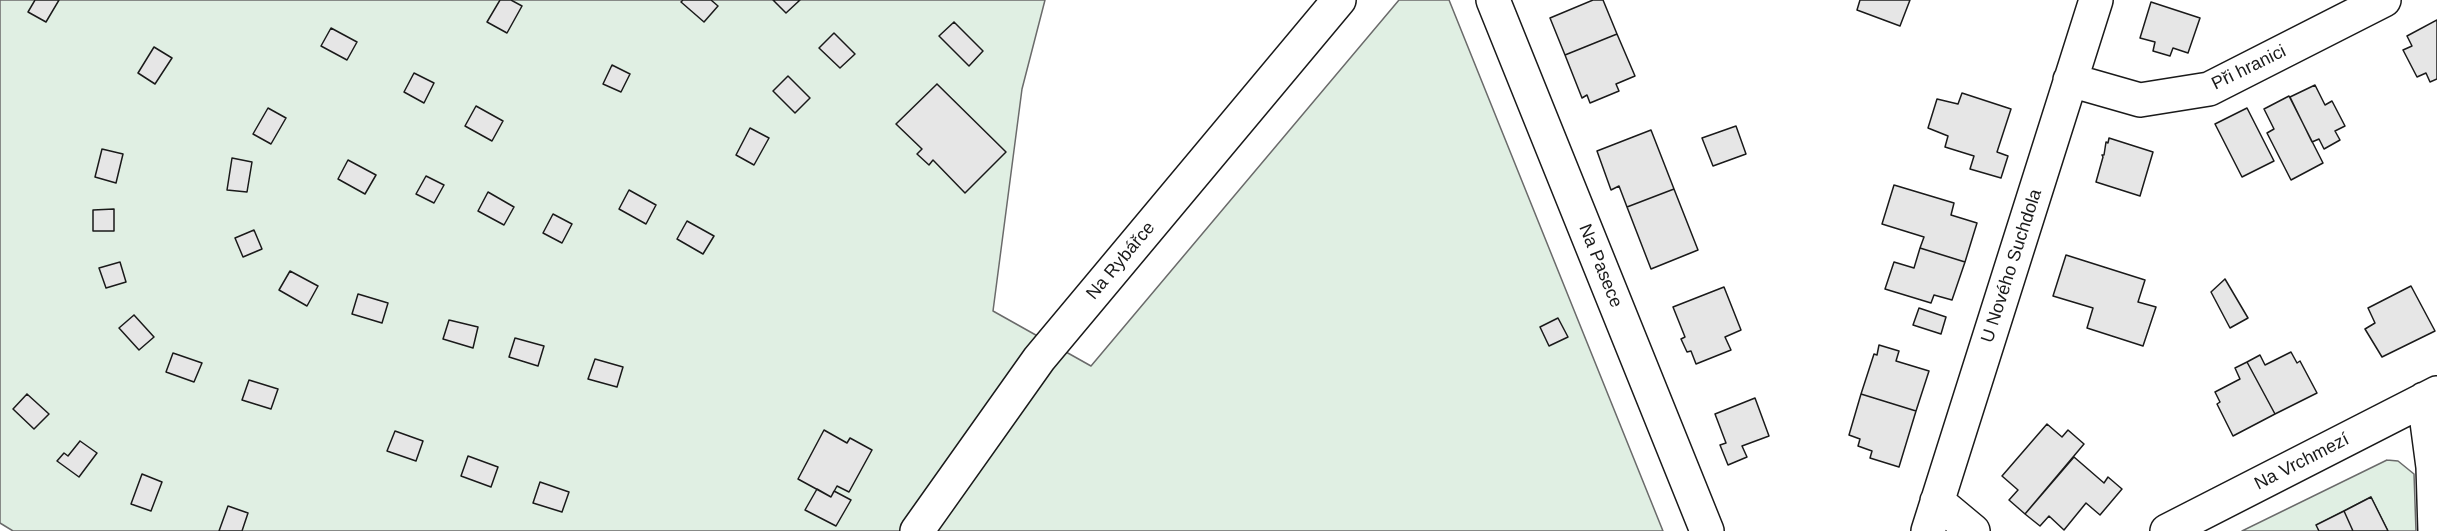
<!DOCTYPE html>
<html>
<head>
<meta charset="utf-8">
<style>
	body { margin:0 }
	canvas { display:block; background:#fff }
</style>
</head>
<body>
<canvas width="2437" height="531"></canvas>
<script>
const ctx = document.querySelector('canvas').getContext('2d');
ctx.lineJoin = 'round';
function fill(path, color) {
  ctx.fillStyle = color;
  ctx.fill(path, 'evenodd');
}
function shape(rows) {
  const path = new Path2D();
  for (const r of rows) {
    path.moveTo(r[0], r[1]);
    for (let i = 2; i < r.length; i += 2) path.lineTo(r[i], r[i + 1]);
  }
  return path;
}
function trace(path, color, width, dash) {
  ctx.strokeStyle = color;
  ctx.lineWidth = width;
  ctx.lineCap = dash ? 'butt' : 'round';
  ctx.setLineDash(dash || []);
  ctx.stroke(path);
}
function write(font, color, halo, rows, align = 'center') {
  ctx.font = font + ' Helvetica,sans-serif';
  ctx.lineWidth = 4.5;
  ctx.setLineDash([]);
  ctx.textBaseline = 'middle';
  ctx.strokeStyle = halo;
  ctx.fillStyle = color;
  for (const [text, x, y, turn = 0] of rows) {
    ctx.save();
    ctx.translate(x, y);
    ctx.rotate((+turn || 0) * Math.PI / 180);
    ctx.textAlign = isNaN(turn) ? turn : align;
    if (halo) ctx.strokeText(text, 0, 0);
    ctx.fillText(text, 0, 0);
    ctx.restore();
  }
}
const green = shape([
	[0,0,1045,0,1022,89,993,311,1091,366,1399,0,1449,0,1663,531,13,531,0,523,0,0],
	[2387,460,2398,461,2414,474,2416,531,2388,531,2371,497,2317,525,2319,531,2242,531,2387,460]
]);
const building = shape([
	[35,0,59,0,46,22,28,12,35,0],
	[500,0,511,0,522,6,507,33,487,22,500,0],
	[683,0,711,0,718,6,704,22,681,2,683,0],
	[773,0,800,0,786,13,773,0],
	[1593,0,1603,0,1617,34,1565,55,1550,18,1593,0],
	[1860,0,1910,0,1900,26,1857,10,1860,0],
	[2151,2,2200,18,2188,53,2173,48,2170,56,2153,51,2155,42,2140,38,2151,2],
	[2437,20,2437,79,2430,82,2426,73,2417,77,2403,50,2412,46,2407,36,2437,20],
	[954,22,983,51,969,66,939,36,954,22],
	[331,28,357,42,347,60,321,46,331,28],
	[834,33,855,54,840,68,819,48,834,33],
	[1617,34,1635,76,1616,84,1619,91,1590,103,1587,95,1582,98,1565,55,1617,34],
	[154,47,172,58,155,84,138,73,154,47],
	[612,65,630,74,621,92,603,84,612,65],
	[414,73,434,83,424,103,404,92,414,73],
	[788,76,810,98,795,113,773,91,788,76],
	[937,84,1006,152,965,193,933,160,929,165,917,154,922,149,896,124,937,84],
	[2315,85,2325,105,2332,101,2345,126,2335,131,2340,140,2324,149,2319,139,2312,142,2290,97,2315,85],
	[1962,93,2011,109,1997,152,2008,156,2001,178,1970,169,1974,156,1945,147,1948,136,1928,128,1937,99,1958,104,1962,93],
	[2289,96,2323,163,2291,180,2267,133,2274,129,2264,109,2289,96],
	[476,106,503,121,492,141,465,126,476,106],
	[268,108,286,118,271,144,253,134,268,108],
	[2247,108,2274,161,2242,177,2215,124,2247,108],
	[1736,126,1746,154,1713,166,1702,138,1736,126],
	[750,128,769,138,754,165,736,155,750,128],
	[1651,130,1674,189,1627,207,1619,186,1611,190,1597,151,1651,130],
	[2109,138,2153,152,2140,196,2096,182,2103,157,2102,155,2104,155,2106,142,2108,143,2109,138],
	[102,149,123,154,116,183,95,177,102,149],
	[232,158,252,162,247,192,227,190,232,158],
	[348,160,376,175,365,194,338,179,348,160],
	[426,176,444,185,434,203,416,194,426,176],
	[1894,185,1954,203,1951,215,1977,223,1965,262,1920,248,1924,237,1882,224,1894,185],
	[1674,189,1698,250,1651,269,1627,207,1674,189],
	[629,190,656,205,646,224,619,209,629,190],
	[488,192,514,207,504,225,478,211,488,192],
	[114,209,114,231,93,231,93,210,114,209],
	[553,214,572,224,562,243,543,233,553,214],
	[687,221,714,236,703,254,677,239,687,221],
	[254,230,262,249,243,257,235,238,254,230],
	[1920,248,1965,262,1952,300,1934,295,1931,303,1885,289,1894,262,1914,268,1920,248],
	[2066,255,2145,280,2138,302,2156,307,2143,346,2087,328,2093,308,2053,296,2066,255],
	[120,262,126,282,106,288,99,268,120,262],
	[290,271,318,286,307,306,279,290,290,271],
	[2225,279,2248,318,2230,328,2211,292,2225,279],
	[2411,286,2435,331,2382,357,2365,329,2375,323,2368,308,2411,286],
	[1724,287,1741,330,1725,337,1731,350,1696,364,1691,351,1687,352,1681,339,1685,337,1673,307,1724,287],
	[358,294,388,303,382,323,352,314,358,294],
	[1919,308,1946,317,1941,334,1913,325,1919,308],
	[134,315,154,337,139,350,119,328,134,315],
	[1558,318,1568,337,1549,346,1540,327,1558,318],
	[449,320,478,327,473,348,443,339,449,320],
	[515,338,544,346,538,366,509,357,515,338],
	[1879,345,1899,351,1896,361,1929,371,1916,411,1861,394,1874,354,1877,355,1879,345],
	[2291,352,2297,363,2300,361,2317,393,2275,414,2247,362,2260,355,2265,365,2291,352],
	[173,353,202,363,194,382,166,372,173,353],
	[595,359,623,367,617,387,588,379,595,359],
	[2247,362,2275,414,2233,436,2217,404,2220,402,2215,392,2240,379,2235,368,2247,362],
	[249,380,278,389,271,409,242,400,249,380],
	[27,394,49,414,34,429,13,409,27,394],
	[1861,394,1916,411,1899,467,1870,458,1872,451,1858,446,1860,439,1849,435,1861,394],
	[1755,398,1769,436,1742,446,1747,457,1728,465,1720,445,1726,443,1715,414,1755,398],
	[2047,424,2062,437,2068,430,2084,444,2025,514,2009,500,2018,490,2002,476,2047,424],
	[824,430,847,443,850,438,872,450,849,492,837,486,831,497,798,479,824,430],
	[395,431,423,441,416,461,387,451,395,431],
	[80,441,97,453,79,477,57,461,64,453,68,456,80,441],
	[468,456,498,467,491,487,461,476,468,456],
	[2074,457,2104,483,2108,477,2122,489,2100,515,2086,503,2064,530,2049,516,2040,526,2025,514,2074,457],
	[142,474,162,482,151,511,131,504,142,474],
	[540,482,569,492,562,512,533,503,540,482],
	[817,489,831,497,834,491,851,500,836,526,805,510,817,489],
	[2371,497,2388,531,2353,531,2344,511,2371,497],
	[228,506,248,513,242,531,219,531,228,506],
	[2344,511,2353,531,2319,531,2316,525,2344,511]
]);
const minor = shape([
	[1493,0,1707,531],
	[2070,80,2140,100,2209,89,2384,0],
	[2424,399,2433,467,2435,531],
	[1937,501,1973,531],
	[917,531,1039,359,1339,0],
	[1928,531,2096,0],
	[2167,531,2437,393]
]);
const streetNames = [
	["Při hranici",2249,68,-26],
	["Na Rybářce",1121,261,-50],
	["Na Pasece",1600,266,68],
	["U Nového Suchdola",2012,266,-72],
	["Na Vrchmezí",2302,462,-27]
];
fill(green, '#e0efe3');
trace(green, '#6a6a6a', 1.5);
fill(building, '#e6e6e6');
trace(building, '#1a1a1a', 1.5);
trace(minor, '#1a1a1a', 36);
trace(minor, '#fff', 33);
write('18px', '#1a1a1a', '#fff', streetNames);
</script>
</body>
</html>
